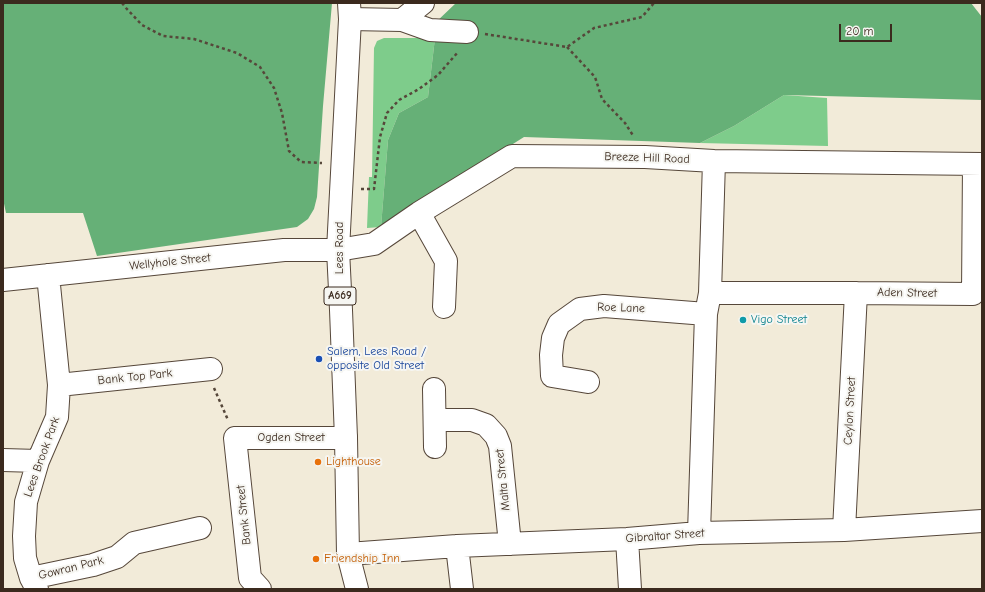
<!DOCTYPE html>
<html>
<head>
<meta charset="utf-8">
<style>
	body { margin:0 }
	#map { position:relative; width:985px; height:592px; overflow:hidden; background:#f2ebd9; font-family:"Comic Neue",sans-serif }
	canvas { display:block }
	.frame { position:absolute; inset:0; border:4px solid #3b2a1e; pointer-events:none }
	.scale { position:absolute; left:839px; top:24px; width:53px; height:18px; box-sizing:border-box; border:2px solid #3b2a1e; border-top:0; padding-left:5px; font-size:12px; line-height:14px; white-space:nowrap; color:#3b2a1e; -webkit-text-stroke:3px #f6f6f2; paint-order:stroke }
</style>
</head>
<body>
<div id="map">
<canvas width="985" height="592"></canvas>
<div class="frame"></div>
<div class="scale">20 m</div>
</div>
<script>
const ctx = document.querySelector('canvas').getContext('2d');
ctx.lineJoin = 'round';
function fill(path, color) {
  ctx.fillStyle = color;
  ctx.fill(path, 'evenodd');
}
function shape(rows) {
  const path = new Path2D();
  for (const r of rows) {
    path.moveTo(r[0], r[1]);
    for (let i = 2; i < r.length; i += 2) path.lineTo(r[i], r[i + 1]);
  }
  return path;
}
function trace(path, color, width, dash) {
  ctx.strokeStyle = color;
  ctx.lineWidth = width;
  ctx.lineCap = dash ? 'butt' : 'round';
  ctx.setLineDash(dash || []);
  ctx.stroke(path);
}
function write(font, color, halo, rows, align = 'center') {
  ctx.font = font + ' "Comic Neue",sans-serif';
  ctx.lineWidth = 4;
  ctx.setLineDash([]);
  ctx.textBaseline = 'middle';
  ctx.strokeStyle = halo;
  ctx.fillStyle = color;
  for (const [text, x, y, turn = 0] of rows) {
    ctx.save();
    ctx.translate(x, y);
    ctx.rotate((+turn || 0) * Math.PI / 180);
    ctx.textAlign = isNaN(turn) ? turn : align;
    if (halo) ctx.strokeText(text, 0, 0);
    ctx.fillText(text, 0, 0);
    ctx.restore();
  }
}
const green = shape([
	[384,38,435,38,428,97,399,113,388,140,381,227,367,228,369,177,372,177,374,48,377,41],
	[784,95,827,98,828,146,700,143,734,126]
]);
const forest = shape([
	[3,3,332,3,323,106,317,197,314,209,308,219,297,227,97,256,83,213,6,213,3,199],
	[456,3,971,3,982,17,982,100,784,95,734,126,700,143,524,137,381,227,388,140,399,113,428,97,435,38,434,24]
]);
const path = shape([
	[122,3,126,8,142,25,163,36,194,39,237,53,260,67,274,88,282,113,289,151,301,162,322,163],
	[485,34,567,47,594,28,642,17,654,3],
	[567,47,595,77,602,99,625,123,634,137],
	[361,189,374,189,380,137,387,113,399,100,419,89,438,75,458,52],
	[214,388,228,420]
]);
const minor = shape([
	[350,19,402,20,430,30,467,32],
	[402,20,423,3],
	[419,213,446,261,444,307],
	[3,280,284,250,338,250,374,244,419,213,512,156,645,157,714,161,982,164],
	[710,293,856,293,973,294,974,164],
	[588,382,552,376,551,355,553,338,559,324,580,309,604,306,706,314],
	[59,385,211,369],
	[434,389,435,447],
	[435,420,472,420,486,425,496,436,500,446,510,544],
	[3,460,38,461],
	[844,530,856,293],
	[699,533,706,314,710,293,714,161],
	[627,539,630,589],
	[457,546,462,589],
	[348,554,457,546,627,539,699,533,844,530,982,521],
	[31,578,93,565,117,557,134,543,200,528],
	[37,589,31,578,25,558,24,536,26,502,38,461,57,417,59,385,48,275],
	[260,589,250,578,235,438,346,438]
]);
const major = shape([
	[349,3,350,19,338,250,341,310,346,438,348,554,357,589]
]);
const markers = [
	[743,320,4,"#0f9aa8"],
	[319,359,4,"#1a4fb4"],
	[318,462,4,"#e8710a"],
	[316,559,4,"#e8710a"]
];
const shields = [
	[340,296,32]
];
const shieldNames = [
	["A669",340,296]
];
const streetNames = [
	["Breeze Hill Road",647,158,2],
	["Lees Road",340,248,-90],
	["Wellyhole Street",170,262,-6],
	["Aden Street",907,293,1],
	["Roe Lane",621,308,2],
	["Bank Top Park",135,377,-6],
	["Ceylon Street",850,411,-87],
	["Ogden Street",291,438],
	["Lees Brook Park",42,457,-70],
	["Malta Street",503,480,-96],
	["Bank Street",244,515,-96],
	["Gibraltar Street",665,536,-4],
	["Gowran Park",71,568,-14]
];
const cultureNames = [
	["Vigo Street",751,320]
];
const transitNames = [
	["Salem, Lees Road /",327,352],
	["opposite Old Street",327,366]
];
const foodNames = [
	["Lighthouse",326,462],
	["Friendship Inn",324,559]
];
fill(green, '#7ecc8b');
fill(forest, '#66b077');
trace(minor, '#56473a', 24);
trace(major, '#56473a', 24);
trace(path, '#56473a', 2.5, [3, 3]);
trace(minor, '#fff', 22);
trace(major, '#fff', 22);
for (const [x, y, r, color] of markers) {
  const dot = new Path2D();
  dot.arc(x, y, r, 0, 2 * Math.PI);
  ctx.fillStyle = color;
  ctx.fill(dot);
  trace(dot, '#f6f6f2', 1.5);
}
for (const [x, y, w] of shields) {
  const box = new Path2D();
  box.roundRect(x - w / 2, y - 9, w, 18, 3);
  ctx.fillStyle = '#f6f6f2';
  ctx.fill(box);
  trace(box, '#3b2a1e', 1);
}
write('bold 11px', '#3b2a1e', null, shieldNames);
write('12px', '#3b2a1e', '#f6f6f2', streetNames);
write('12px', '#0d838f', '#f6f6f2', cultureNames, 'left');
write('12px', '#164399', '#f6f6f2', transitNames, 'left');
write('12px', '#c56008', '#f6f6f2', foodNames, 'left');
</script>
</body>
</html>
